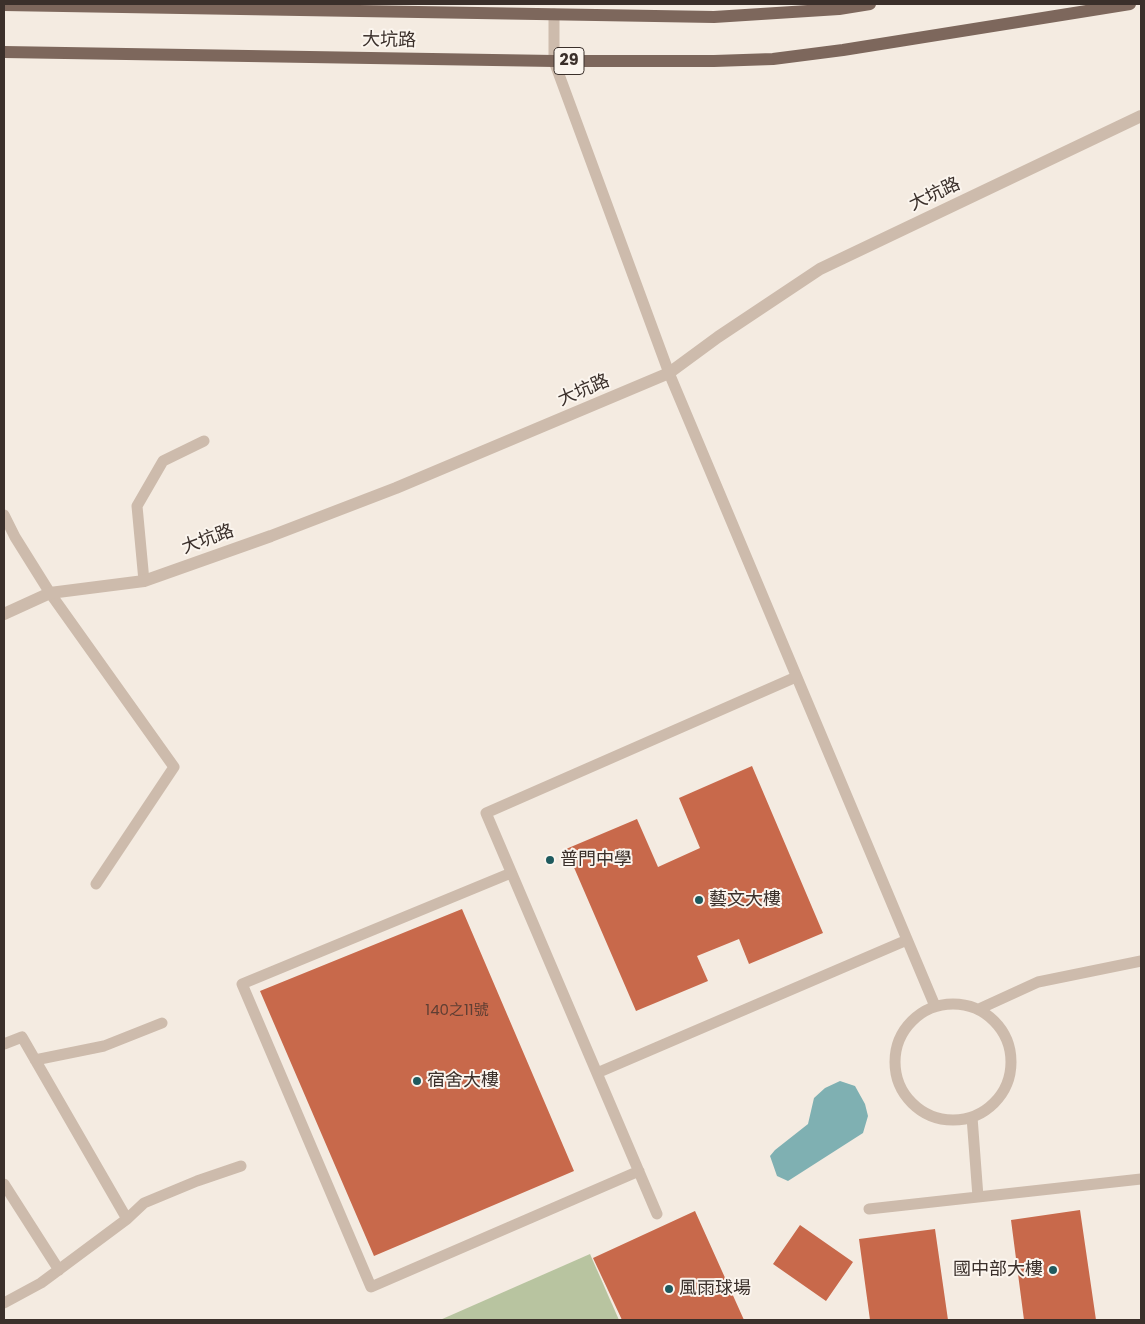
<!DOCTYPE html>
<html>
<head>
<meta charset="utf-8">
<style>
	body { margin:0 }
	#map { position:relative; width:1145px; height:1324px; overflow:hidden; background:#f4ebe1; font-family:Poppins,sans-serif }
	canvas { display:block }
	.frame { position:absolute; inset:0; border:5px solid #3b302b; pointer-events:none }
</style>
</head>
<body>
<div id="map">
<canvas width="1145" height="1324"></canvas>
<div class="frame"></div>
</div>
<script>
const ctx = document.querySelector('canvas').getContext('2d');
ctx.lineJoin = 'round';
function fill(path, color) {
  ctx.fillStyle = color;
  ctx.fill(path, 'evenodd');
}
function shape(rows) {
  const path = new Path2D();
  for (const r of rows) {
    if (r.length === 3) {
      path.moveTo(r[0] + r[2], r[1]);
      path.arc(r[0], r[1], r[2], 0, 2 * Math.PI);
      continue;
    }
    path.moveTo(r[0], r[1]);
    for (let i = 2; i < r.length; i += 2) path.lineTo(r[i], r[i + 1]);
  }
  return path;
}
function trace(path, color, width, dash) {
  ctx.strokeStyle = color;
  ctx.lineWidth = width;
  ctx.lineCap = dash ? 'butt' : 'round';
  ctx.setLineDash(dash || []);
  ctx.stroke(path);
}
function write(font, color, halo, rows, align = 'center') {
  ctx.font = font + ' Poppins,"Noto Sans TC",sans-serif';
  ctx.lineWidth = 4;
  ctx.setLineDash([]);
  ctx.textBaseline = 'middle';
  ctx.strokeStyle = halo;
  ctx.fillStyle = color;
  for (const [text, x, y, turn = 0] of rows) {
    ctx.save();
    ctx.translate(x, y);
    ctx.rotate((+turn || 0) * Math.PI / 180);
    ctx.textAlign = isNaN(turn) ? turn : align;
    if (halo) ctx.strokeText(text, 0, 0);
    ctx.fillText(text, 0, 0);
    ctx.restore();
  }
}
const green = shape([
	[590,1254,619,1320,440,1320]
]);
const water = shape([
	[840,1081,855,1086,865,1104,868,1116,863,1133,788,1181,777,1176,770,1156,775,1150,808,1124,814,1098,825,1088]
]);
const building = shape([
	[752,766,823,933,749,964,739,939,697,956,708,981,636,1011,566,849,637,819,658,867,700,848,679,798],
	[462,909,574,1171,374,1256,260,991],
	[1080,1210,1096,1320,1024,1320,1011,1220],
	[695,1211,744,1320,622,1320,593,1258],
	[800,1225,853,1262,826,1301,773,1264],
	[935,1229,948,1320,870,1320,859,1239]
]);
const service = shape([
	[554,14,554,61,669,373,935,1006],
	[4,515,15,537,50,593,174,767,96,884],
	[144,581,137,506,163,461,204,441],
	[511,873,242,984,371,1287,639,1171],
	[953,1062,58],
	[979,1009,1038,982,1141,961],
	[4,1044,22,1037,127,1219],
	[35,1060,104,1046,162,1023],
	[597,1073,907,940],
	[972,1117,978,1197],
	[4,1184,59,1270],
	[869,1209,1141,1179],
	[657,1214,486,813,796,677],
	[4,1303,41,1283,127,1219,144,1203,197,1181,241,1166]
]);
const minor = shape([
	[4,614,50,593,144,581,271,536,396,488,669,373,718,337,820,269,1141,116]
]);
const primary = shape([
	[4,5,714,17,839,9,870,4],
	[4,52,554,61,714,61,773,59,843,50,1130,4]
]);
const markers = [
	[550,860,5,"#1f5a5e"],
	[699,900,5,"#1f5a5e"],
	[417,1081,5,"#1f5a5e"],
	[1053,1270,5,"#1f5a5e"],
	[669,1289,5,"#1f5a5e"]
];
const numberNames = [
	["140之11號",457,1011]
];
const shields = [
	[569,61,30]
];
const shieldNames = [
	["29",569,61]
];
const streetNames = [
	["大坑路",389,41,1],
	["大坑路",935,195,-25],
	["大坑路",584,391,-23],
	["大坑路",208,540,-20]
];
const poiNames = [
	["普門中學",560,860],
	["藝文大樓",709,900],
	["宿舍大樓",427,1081],
	["國中部大樓",1043,1270,"right"],
	["風雨球場",679,1289]
];
fill(green, '#b8c4a0');
fill(water, '#7fb0b2');
fill(building, '#c8694b');
trace(service, '#cdbbac', 11);
trace(minor, '#cdbbac', 12);
trace(primary, '#7d675c', 12);
for (const [x, y, r, color] of markers) {
  const dot = new Path2D();
  dot.arc(x, y, r, 0, 2 * Math.PI);
  ctx.fillStyle = color;
  ctx.fill(dot);
  trace(dot, '#fbf5ee', 2);
}
write('15px', '#5e3e33', null, numberNames);
for (const [x, y, w] of shields) {
  const box = new Path2D();
  box.roundRect(x - w / 2, y - 13.5, w, 27, 4);
  ctx.fillStyle = '#fbf5ee';
  ctx.fill(box);
  trace(box, '#3b302b', 1);
}
write('bold 16px', '#3b302b', null, shieldNames);
write('18px', '#3b302b', '#fbf5ee', streetNames);
write('18px', '#3b302b', '#fbf5ee', poiNames, 'left');
</script>
</body>
</html>
